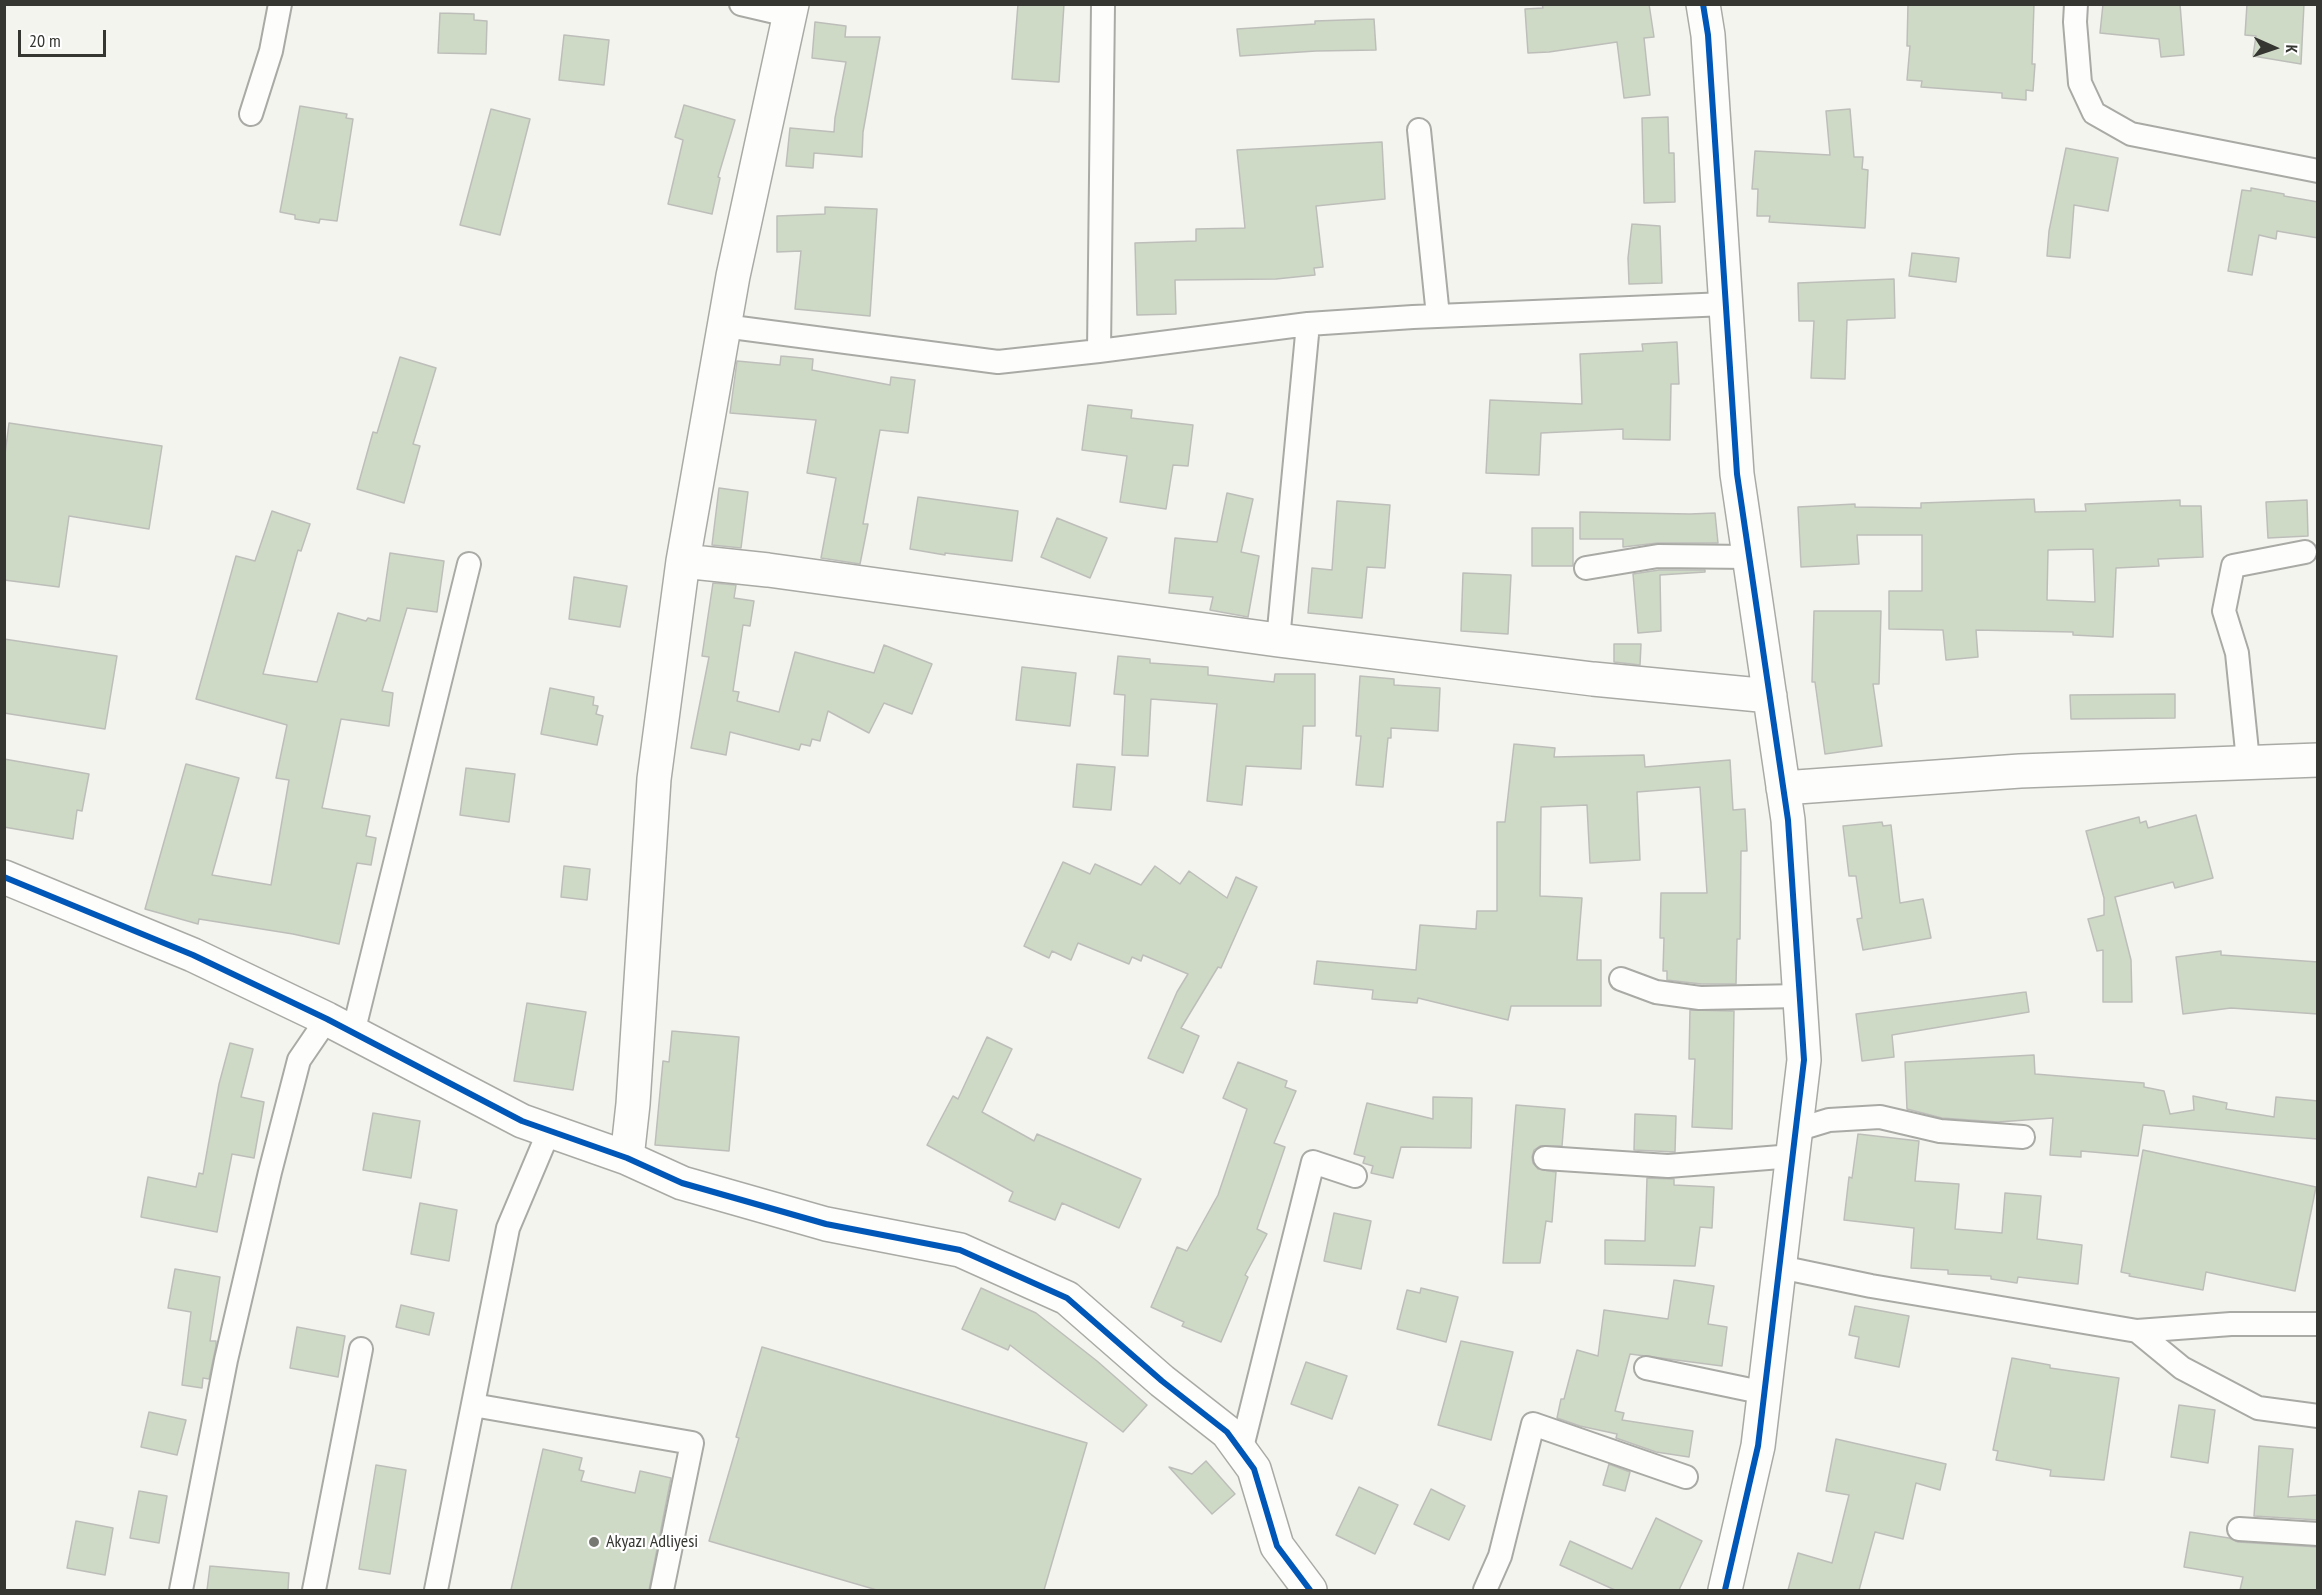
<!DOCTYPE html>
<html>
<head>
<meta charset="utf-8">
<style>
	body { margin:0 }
	#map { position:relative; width:2322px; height:1595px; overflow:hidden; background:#f3f4ee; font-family:"PT Sans Narrow",sans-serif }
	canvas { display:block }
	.frame { position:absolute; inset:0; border:6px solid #353531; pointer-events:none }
	.north { position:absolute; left:2244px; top:18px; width:60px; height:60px; -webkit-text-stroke:4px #fff; paint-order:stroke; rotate:93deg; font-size:16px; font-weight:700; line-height:24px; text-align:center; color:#353531 }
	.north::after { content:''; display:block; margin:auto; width:21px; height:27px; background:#353531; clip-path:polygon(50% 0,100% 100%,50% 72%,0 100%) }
	.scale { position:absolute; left:18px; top:30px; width:88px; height:27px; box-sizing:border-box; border:3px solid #353531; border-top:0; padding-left:8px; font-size:18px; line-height:21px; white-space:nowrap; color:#353531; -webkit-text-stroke:4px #fff; paint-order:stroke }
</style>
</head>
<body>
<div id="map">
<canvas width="2322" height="1595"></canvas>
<div class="frame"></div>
<div class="north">K</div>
<div class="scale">20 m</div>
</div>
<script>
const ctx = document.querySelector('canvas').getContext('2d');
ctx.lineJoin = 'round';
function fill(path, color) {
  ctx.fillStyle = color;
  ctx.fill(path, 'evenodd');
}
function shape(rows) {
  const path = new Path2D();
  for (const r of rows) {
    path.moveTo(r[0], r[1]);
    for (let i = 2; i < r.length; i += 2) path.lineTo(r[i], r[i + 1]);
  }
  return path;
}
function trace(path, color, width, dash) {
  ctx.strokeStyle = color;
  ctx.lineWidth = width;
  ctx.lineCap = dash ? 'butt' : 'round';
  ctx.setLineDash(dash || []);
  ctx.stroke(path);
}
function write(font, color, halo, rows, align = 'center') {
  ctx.font = font + ' "PT Sans Narrow",sans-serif';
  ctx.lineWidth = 4.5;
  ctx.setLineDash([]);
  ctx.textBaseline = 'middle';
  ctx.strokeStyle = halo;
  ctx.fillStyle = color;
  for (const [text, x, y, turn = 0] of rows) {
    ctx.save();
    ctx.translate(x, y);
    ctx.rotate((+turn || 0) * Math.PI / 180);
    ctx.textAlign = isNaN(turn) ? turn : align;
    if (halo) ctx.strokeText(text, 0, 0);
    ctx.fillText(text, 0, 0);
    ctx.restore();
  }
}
const building = shape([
	[1018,4,1064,4,1059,82,1012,79,1018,4],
	[1542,4,1649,4,1654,37,1644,38,1650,95,1624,98,1617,42,1549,52,1528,53,1525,9,1543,8,1542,4],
	[1908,4,2034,4,2032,64,2035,64,2033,91,2026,90,2026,100,2002,98,2002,93,1921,87,1922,81,1907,80,1910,46,1907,46,1908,4],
	[2103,4,2180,4,2184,55,2161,57,2159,39,2100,33,2103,4],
	[2247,4,2304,4,2301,64,2253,56,2256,36,2245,35,2247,4],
	[440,13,474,14,474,20,487,21,486,54,438,53,440,13],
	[1374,19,1376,50,1316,51,1240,56,1237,29,1315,24,1315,21,1374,19],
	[815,22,846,26,845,37,880,37,863,132,862,157,814,153,813,168,786,166,790,128,834,132,835,118,846,62,812,58,815,22],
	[564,35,609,40,604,85,559,80,564,35],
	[684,105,735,120,718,177,720,178,712,214,668,204,683,140,675,137,684,105],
	[300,106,347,114,346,118,353,119,337,221,320,219,319,223,295,219,295,215,280,212,300,106],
	[491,109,530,119,500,235,460,225,491,109],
	[1850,109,1854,157,1863,157,1862,169,1868,170,1865,228,1769,222,1770,216,1757,216,1758,189,1752,189,1755,151,1830,155,1826,111,1850,109],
	[1668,117,1669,153,1674,153,1675,202,1644,203,1642,118,1668,117],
	[1382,142,1385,199,1316,206,1323,267,1314,268,1315,275,1276,279,1175,280,1176,314,1137,315,1135,243,1196,241,1196,229,1245,228,1237,150,1382,142],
	[2066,148,2118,158,2108,211,2074,205,2070,258,2047,256,2049,231,2066,148],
	[2251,188,2284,194,2284,196,2318,202,2318,238,2277,231,2276,239,2259,235,2252,275,2228,271,2242,190,2251,191,2251,188],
	[825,207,877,209,870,316,795,309,801,251,777,252,777,216,825,214,825,207],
	[1632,224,1660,226,1662,283,1629,284,1628,258,1632,224],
	[1912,253,1959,258,1956,282,1909,276,1912,253],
	[1894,279,1895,318,1847,320,1845,379,1811,378,1814,321,1799,321,1798,283,1894,279],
	[1677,342,1679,384,1671,384,1670,440,1623,439,1623,429,1541,433,1539,475,1486,473,1490,400,1582,404,1580,354,1643,351,1642,344,1677,342],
	[781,356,813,359,812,370,890,385,891,377,915,380,908,433,880,430,863,524,868,524,860,564,821,558,836,478,807,473,816,420,730,413,737,361,780,365,781,356],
	[400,357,436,368,413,444,420,446,404,503,357,489,373,432,377,433,400,357],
	[1088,405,1132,410,1131,418,1193,425,1188,466,1173,465,1166,509,1120,502,1127,456,1082,450,1088,405],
	[9,423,162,446,149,529,69,516,59,587,4,580,4,462,9,423],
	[719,488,748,492,741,548,712,545,719,488],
	[1227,493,1253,499,1241,552,1259,556,1248,617,1210,610,1213,597,1169,593,1175,538,1217,542,1227,493],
	[918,497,1018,511,1012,561,945,553,945,555,910,549,918,497],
	[2034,499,2035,512,2086,511,2085,504,2180,500,2180,506,2201,506,2203,557,2158,559,2159,566,2116,568,2113,637,2073,635,2073,632,1976,630,1978,657,1946,660,1943,630,1889,629,1889,591,1922,591,1922,535,1857,535,1859,564,1801,567,1798,507,1855,504,1855,507,1921,508,1921,503,2034,499],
	[2093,549,2095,602,2047,600,2048,550,2093,549],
	[2307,500,2308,536,2268,538,2266,502,2307,500],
	[1337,501,1390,505,1385,568,1367,567,1362,618,1308,613,1312,568,1332,570,1337,501],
	[272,511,310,524,301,551,298,550,263,674,317,682,338,613,366,621,368,618,380,621,390,553,444,561,437,612,407,608,382,691,393,693,389,726,341,719,322,808,370,816,366,836,376,838,371,865,357,863,339,944,293,934,199,919,198,924,145,909,186,764,239,778,212,875,271,885,289,780,276,778,287,725,196,699,236,556,255,561,272,511],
	[1580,512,1690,514,1715,513,1718,543,1658,543,1623,547,1623,539,1580,539,1580,512],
	[1057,518,1107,538,1090,578,1041,557,1057,518],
	[1532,528,1573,528,1573,566,1532,566,1532,528],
	[1659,570,1705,570,1705,572,1660,575,1661,631,1638,633,1633,574,1659,570],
	[1463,573,1511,575,1508,634,1461,631,1463,573],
	[574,577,627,586,620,627,569,619,574,577],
	[713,583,736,585,734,598,754,601,750,626,743,625,733,691,739,692,737,701,779,712,795,652,874,673,884,645,932,664,912,714,884,703,869,733,828,711,820,741,812,739,810,746,801,744,799,750,730,732,726,755,691,748,709,657,702,656,713,583],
	[1814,611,1881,611,1879,684,1873,684,1882,746,1825,754,1815,682,1812,682,1814,611],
	[4,639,117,656,105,729,4,713,4,639],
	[1614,644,1641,644,1640,665,1614,662,1614,644],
	[1118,656,1150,659,1150,663,1208,667,1208,675,1274,682,1275,674,1315,674,1315,726,1303,726,1301,769,1246,766,1242,805,1207,801,1217,704,1151,699,1148,756,1122,755,1125,695,1114,694,1118,656],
	[1022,667,1076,673,1070,726,1016,720,1022,667],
	[1360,676,1394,679,1394,685,1440,688,1438,731,1391,728,1391,738,1388,738,1383,787,1356,785,1361,736,1356,736,1360,676],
	[550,688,594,697,593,705,598,706,596,714,603,716,597,745,541,734,550,688],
	[2175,694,2175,718,2071,719,2070,695,2175,694],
	[1514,744,1555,748,1554,757,1644,755,1645,767,1730,760,1733,810,1745,809,1747,851,1741,851,1740,939,1737,939,1736,984,1701,984,1667,980,1667,971,1663,971,1664,938,1660,938,1661,893,1707,893,1700,787,1637,792,1640,860,1590,863,1587,805,1541,807,1540,896,1582,898,1577,960,1601,960,1601,1006,1511,1006,1508,1020,1418,998,1417,1003,1372,999,1373,990,1314,984,1317,961,1416,970,1420,925,1476,929,1477,911,1497,911,1497,822,1505,822,1514,744],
	[4,759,89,774,82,811,77,810,73,839,4,827,4,759],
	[1077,764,1115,767,1111,810,1073,807,1077,764],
	[466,768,515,774,509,822,460,815,466,768],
	[2196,815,2213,878,2175,888,2173,882,2115,897,2131,960,2132,1002,2103,1002,2103,950,2097,951,2088,919,2104,915,2104,898,2086,831,2139,817,2140,823,2146,821,2148,828,2196,815],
	[1882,822,1883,826,1891,825,1900,903,1923,899,1931,938,1863,950,1857,919,1862,918,1856,876,1849,876,1843,826,1882,822],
	[1063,862,1090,874,1095,864,1141,885,1155,866,1180,884,1189,871,1227,898,1236,877,1257,887,1221,968,1218,967,1181,1028,1199,1036,1183,1073,1148,1058,1177,992,1188,974,1143,955,1141,961,1132,957,1129,964,1078,943,1071,960,1052,951,1049,958,1024,946,1063,862],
	[564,866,590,869,587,900,561,897,564,866],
	[2221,951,2221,955,2318,962,2318,1014,2231,1008,2183,1014,2176,957,2221,951],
	[2026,992,2029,1012,1892,1035,1894,1057,1862,1061,1856,1014,2026,992],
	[527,1003,586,1012,573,1090,514,1081,527,1003],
	[1690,1010,1734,1011,1732,1129,1692,1127,1695,1059,1689,1059,1690,1010],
	[672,1031,739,1037,729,1151,655,1145,663,1061,669,1062,672,1031],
	[987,1037,1012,1049,982,1112,1034,1141,1037,1134,1141,1179,1119,1228,1062,1203,1055,1220,1009,1201,1013,1192,927,1145,953,1096,958,1099,987,1037],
	[230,1043,253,1049,241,1097,264,1102,254,1158,232,1154,217,1232,141,1217,148,1177,196,1187,199,1173,203,1174,219,1084,230,1043],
	[2034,1055,2035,1074,2144,1083,2144,1087,2164,1091,2170,1114,2194,1110,2193,1096,2227,1103,2226,1109,2274,1117,2276,1097,2318,1101,2318,1139,2143,1125,2138,1156,2081,1151,2081,1157,2050,1155,2053,1118,1998,1122,1942,1118,1907,1109,1905,1062,2034,1055],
	[1238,1062,1287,1081,1285,1087,1296,1091,1274,1143,1285,1147,1257,1229,1267,1234,1245,1275,1248,1277,1221,1342,1182,1326,1184,1322,1151,1307,1177,1247,1187,1251,1218,1195,1247,1109,1223,1098,1238,1062],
	[1433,1097,1472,1098,1471,1148,1401,1147,1393,1178,1371,1173,1373,1166,1363,1163,1365,1157,1354,1154,1367,1103,1433,1119,1433,1097],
	[1516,1105,1565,1109,1562,1146,1540,1146,1534,1150,1532,1157,1533,1163,1538,1169,1556,1172,1552,1222,1546,1221,1540,1263,1503,1263,1516,1105],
	[373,1113,420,1121,411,1178,363,1170,373,1113],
	[1635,1114,1676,1116,1675,1152,1634,1150,1635,1114],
	[1858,1134,1919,1141,1915,1181,1959,1184,1955,1229,2002,1233,2005,1193,2041,1196,2037,1239,2082,1245,2078,1284,2018,1277,2017,1283,1991,1279,1991,1276,1948,1274,1948,1270,1911,1268,1914,1228,1844,1220,1849,1177,1852,1178,1858,1134],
	[2143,1150,2316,1187,2295,1291,2206,1272,2203,1290,2129,1276,2130,1274,2121,1272,2143,1150],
	[1647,1178,1674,1179,1674,1185,1714,1187,1712,1228,1700,1227,1695,1266,1605,1264,1605,1240,1645,1241,1647,1178],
	[420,1203,457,1210,449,1261,411,1254,420,1203],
	[1334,1213,1371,1221,1361,1269,1324,1261,1334,1213],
	[175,1269,220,1277,210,1341,216,1341,216,1346,209,1379,203,1378,202,1388,182,1385,191,1312,168,1308,175,1269],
	[1674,1280,1714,1286,1708,1324,1727,1327,1722,1366,1630,1354,1615,1411,1624,1413,1622,1420,1693,1431,1689,1457,1656,1452,1616,1438,1617,1434,1580,1426,1557,1418,1561,1399,1564,1399,1577,1350,1598,1356,1604,1310,1668,1319,1674,1280],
	[981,1288,1036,1313,1097,1361,1147,1405,1123,1432,1010,1345,1008,1350,962,1329,981,1288],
	[1421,1288,1458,1297,1446,1342,1397,1329,1407,1290,1420,1293,1421,1288],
	[401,1305,434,1313,429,1335,396,1327,401,1305],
	[1855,1306,1909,1316,1899,1367,1855,1358,1859,1337,1849,1335,1855,1306],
	[297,1327,345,1336,338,1377,290,1368,297,1327],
	[1461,1341,1513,1352,1491,1440,1438,1425,1461,1341],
	[762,1347,1087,1443,1044,1590,877,1590,709,1541,739,1438,736,1437,762,1347],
	[2012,1358,2050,1365,2050,1368,2119,1378,2104,1480,2050,1476,2051,1470,1996,1460,1998,1451,1993,1450,2012,1358],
	[1306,1362,1347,1376,1332,1419,1291,1404,1306,1362],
	[2179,1405,2215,1410,2208,1463,2171,1457,2179,1405],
	[149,1412,186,1420,177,1455,141,1447,149,1412],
	[1836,1439,1946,1464,1940,1490,1916,1483,1903,1539,1875,1532,1859,1590,1788,1590,1798,1553,1832,1563,1849,1495,1826,1491,1836,1439],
	[2259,1446,2293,1449,2288,1497,2318,1495,2318,1520,2254,1516,2259,1446],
	[543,1449,582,1458,579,1470,584,1471,581,1481,635,1493,640,1471,671,1478,649,1590,511,1590,543,1449],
	[1206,1461,1235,1494,1212,1514,1169,1467,1192,1474,1206,1461],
	[1609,1464,1630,1472,1625,1491,1603,1485,1609,1464],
	[376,1465,406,1470,390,1574,359,1569,376,1465],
	[1359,1487,1398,1505,1375,1554,1336,1535,1359,1487],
	[1431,1489,1465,1506,1449,1540,1414,1524,1431,1489],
	[139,1491,167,1496,159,1543,130,1538,139,1491],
	[1656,1518,1702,1541,1679,1590,1615,1590,1560,1565,1570,1541,1632,1569,1656,1518],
	[76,1521,113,1528,105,1575,67,1568,76,1521],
	[2190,1532,2229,1538,2238,1542,2318,1547,2318,1590,2240,1590,2243,1577,2184,1567,2190,1532],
	[210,1566,289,1573,288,1590,207,1590,210,1566]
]);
const street = shape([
	[741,4,788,15],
	[2076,4,2075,22,2080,83,2094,113,2131,134,2318,171],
	[251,114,271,51,280,4],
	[1419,130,1438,316],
	[724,326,998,362,1099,351,1308,324,1413,317,1726,304],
	[1099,351,1103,4],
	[1586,568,1658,556,1749,557],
	[1278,640,1308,324],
	[2248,761,2237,653,2224,611,2233,566,2305,552],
	[1621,979,1656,992,1700,998,1800,996],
	[353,1033,469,564],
	[1796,1130,1829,1120,1880,1117,1940,1131,2023,1137],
	[1545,1158,1668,1166,1793,1156],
	[1780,1267,1871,1286,2137,1331,2231,1324,2318,1324],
	[2137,1331,2182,1368,2258,1408,2318,1416],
	[1646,1368,1765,1393],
	[473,1405,692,1443,662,1590],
	[1241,1451,1313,1162,1355,1176],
	[2239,1529,2318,1534],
	[181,1590,226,1360,270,1172,299,1060,327,1019],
	[314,1590,361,1349],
	[436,1590,508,1228,549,1131],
	[1485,1590,1500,1556,1533,1424,1686,1477]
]);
const secondary = shape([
	[1703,4,1708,35,1737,474,1788,820,1804,1060,1758,1446,1725,1590],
	[683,561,768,570,1278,640,1593,679,1770,696],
	[1783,788,2020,771,2318,760],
	[4,877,193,955,327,1019,522,1121,627,1158,682,1183,826,1224,960,1250,1067,1298,1162,1381,1227,1432,1254,1469,1277,1546,1310,1590],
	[627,1158,633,1104,654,779,683,561,733,276,792,4]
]);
const cycleway = shape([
	[1703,4,1708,35,1737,474,1788,820,1804,1060,1758,1446,1725,1590],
	[4,877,193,955,327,1019,522,1121,627,1158,682,1183,826,1224,960,1250,1067,1298,1162,1381,1227,1432,1254,1469,1277,1546,1310,1590]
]);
const markers = [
	[594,1542,6,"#787873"]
];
const poiNames = [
	["Akyazı Adliyesi",606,1542]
];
fill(building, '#cfdac6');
trace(building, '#bdbeba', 1.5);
trace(street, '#a9aaa5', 26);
trace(secondary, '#a9aaa5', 36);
trace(street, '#fdfdfc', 22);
trace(secondary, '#fdfdfc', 33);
trace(cycleway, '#0057b8', 6);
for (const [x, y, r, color] of markers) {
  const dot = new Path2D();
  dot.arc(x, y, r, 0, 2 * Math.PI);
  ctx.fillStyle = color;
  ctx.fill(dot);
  trace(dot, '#fff', 2);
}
write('18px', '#353531', '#fff', poiNames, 'left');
</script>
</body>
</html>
